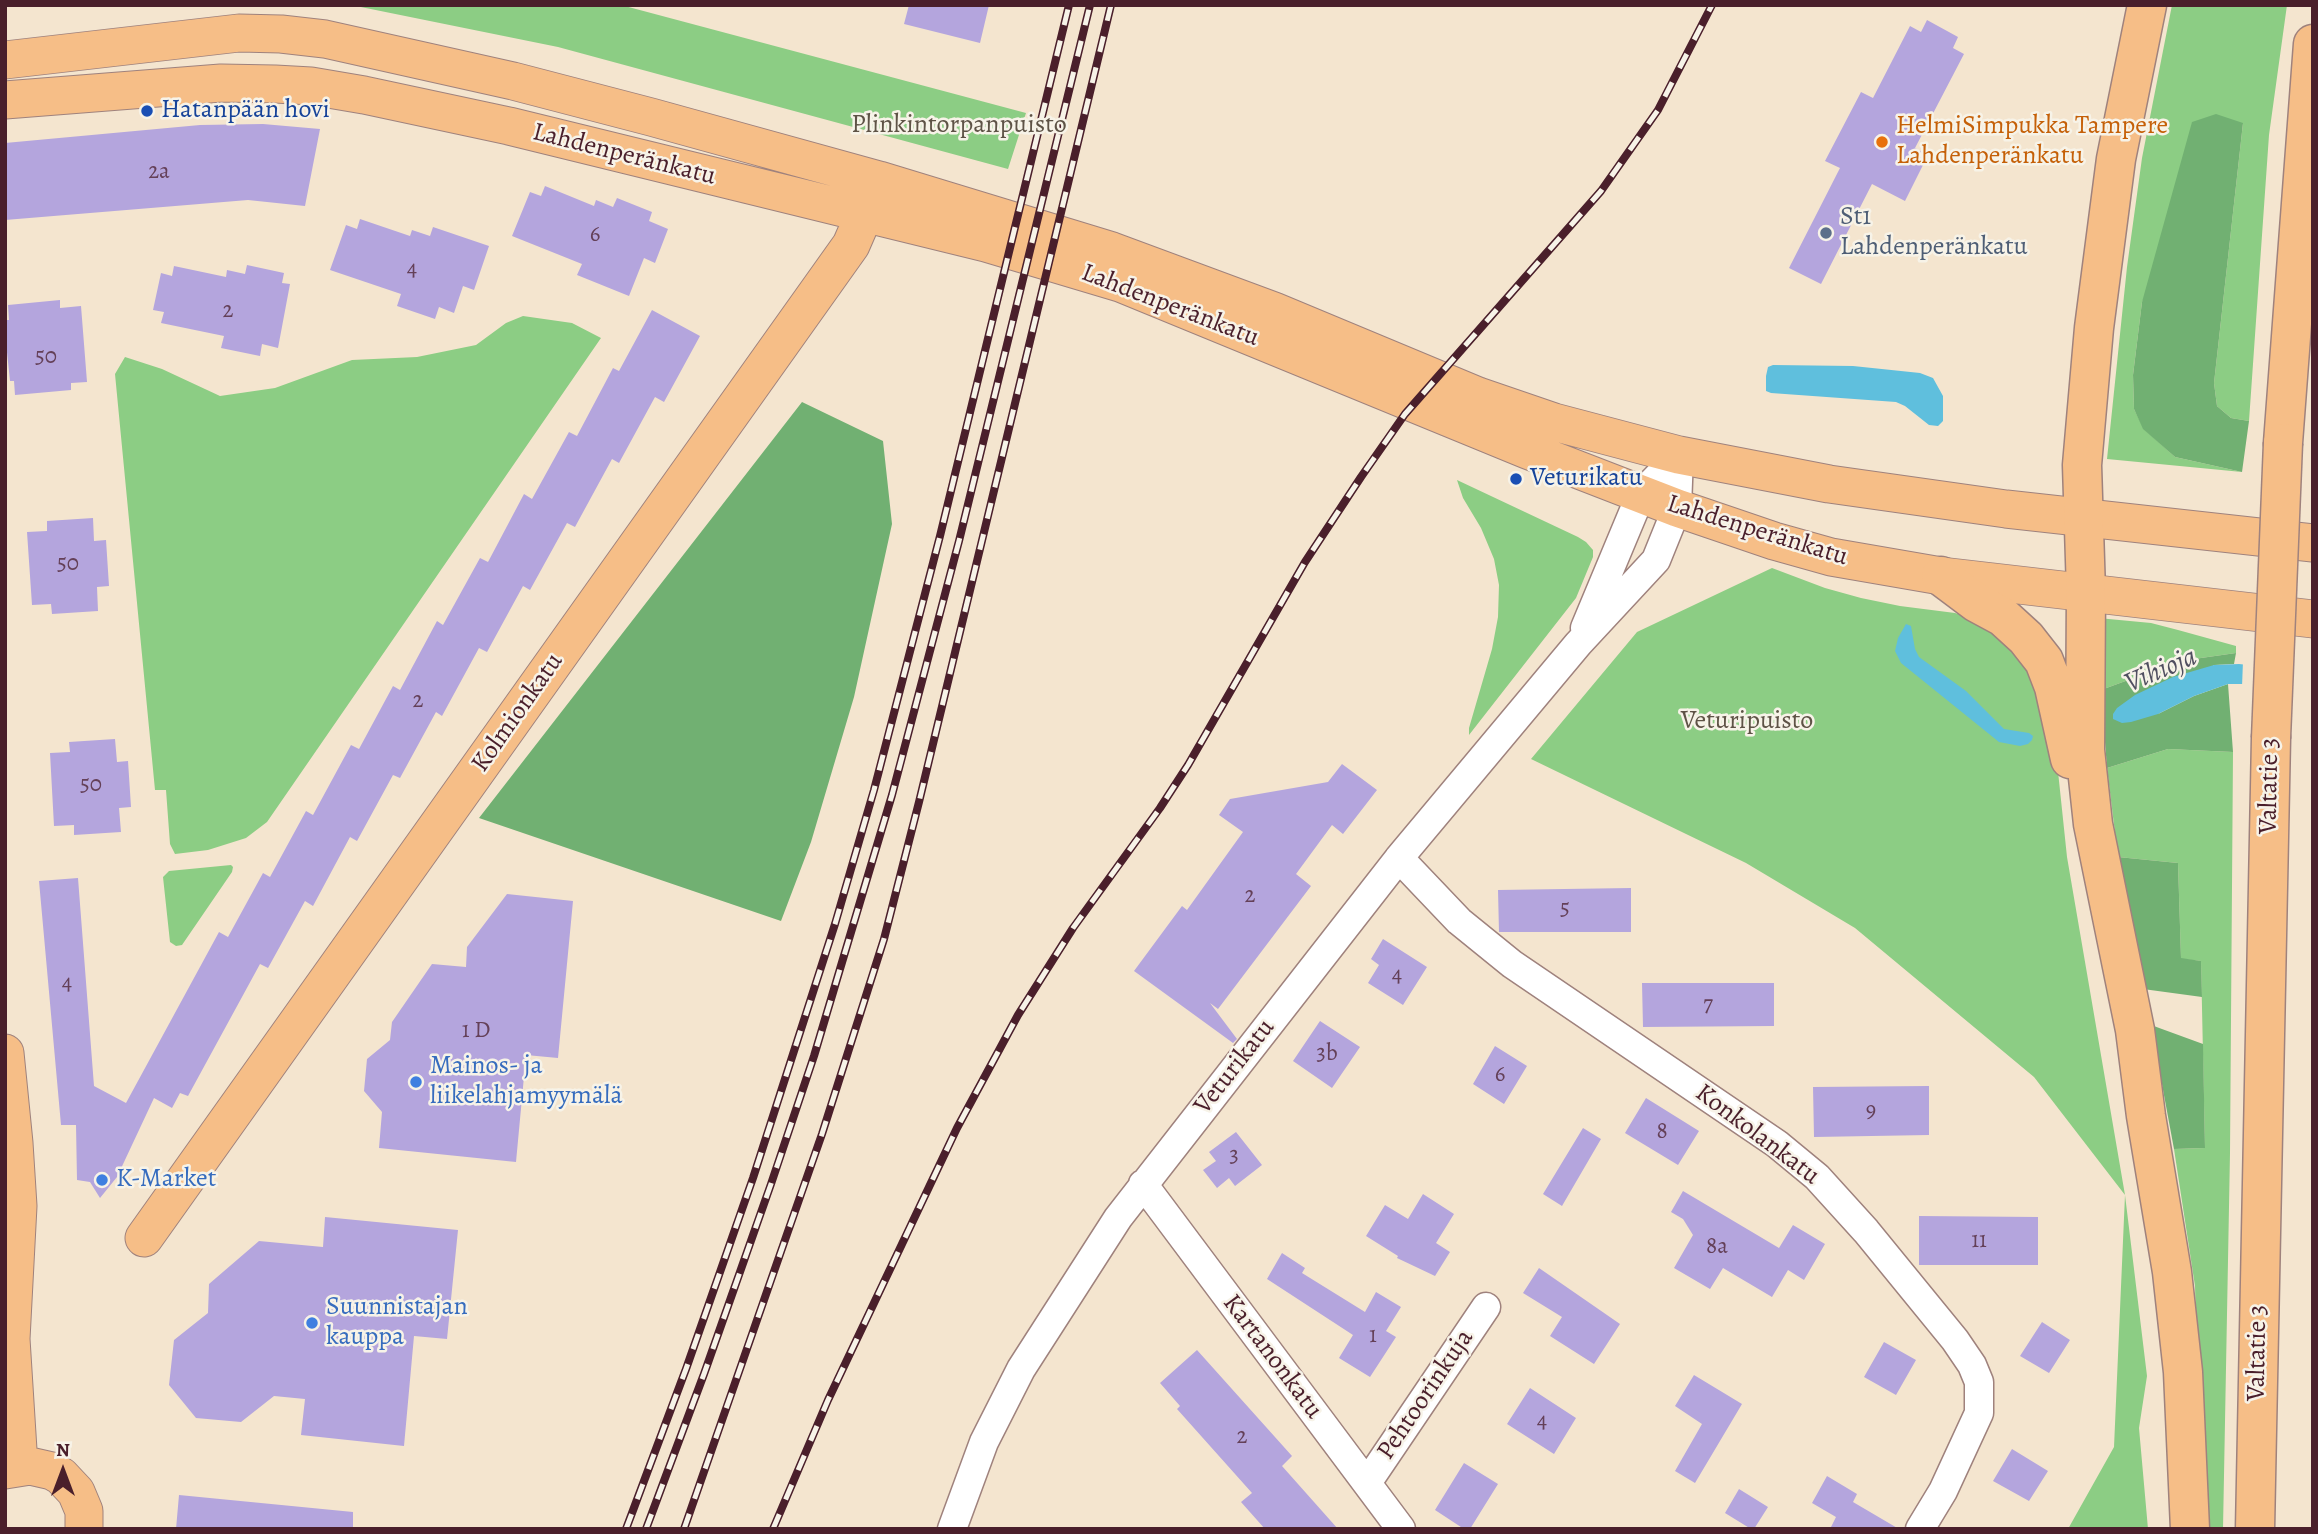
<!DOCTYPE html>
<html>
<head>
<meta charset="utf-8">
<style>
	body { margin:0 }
	#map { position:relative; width:2318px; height:1534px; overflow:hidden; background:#f4e5cf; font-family:Alegreya,serif }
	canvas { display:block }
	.frame { position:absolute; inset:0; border:7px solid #4a1f2b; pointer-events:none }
	.north { position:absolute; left:28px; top:1436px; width:70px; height:70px; -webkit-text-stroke:5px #f7f3e8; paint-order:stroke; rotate:0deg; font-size:19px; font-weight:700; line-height:28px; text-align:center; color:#4a1f2b }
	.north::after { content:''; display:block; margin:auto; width:24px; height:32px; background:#4a1f2b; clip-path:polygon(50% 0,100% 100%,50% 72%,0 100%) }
</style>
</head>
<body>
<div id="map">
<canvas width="2318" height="1534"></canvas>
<div class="frame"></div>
<div class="north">N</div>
</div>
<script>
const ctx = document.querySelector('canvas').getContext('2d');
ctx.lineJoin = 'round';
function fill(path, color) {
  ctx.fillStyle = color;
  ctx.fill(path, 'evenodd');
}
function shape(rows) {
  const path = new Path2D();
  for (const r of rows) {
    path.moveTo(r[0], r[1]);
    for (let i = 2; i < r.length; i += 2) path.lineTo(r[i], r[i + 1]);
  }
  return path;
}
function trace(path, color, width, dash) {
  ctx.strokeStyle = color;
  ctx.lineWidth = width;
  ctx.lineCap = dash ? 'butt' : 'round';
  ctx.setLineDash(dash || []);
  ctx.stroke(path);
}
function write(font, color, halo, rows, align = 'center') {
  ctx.font = font + ' Alegreya,serif';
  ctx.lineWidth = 5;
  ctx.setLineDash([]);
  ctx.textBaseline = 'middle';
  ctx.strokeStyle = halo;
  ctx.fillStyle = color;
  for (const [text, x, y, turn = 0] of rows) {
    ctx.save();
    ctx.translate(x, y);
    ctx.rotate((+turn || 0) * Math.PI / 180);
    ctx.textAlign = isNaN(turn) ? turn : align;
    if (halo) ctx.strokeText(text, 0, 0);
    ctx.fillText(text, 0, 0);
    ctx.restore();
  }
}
const green = shape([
	[351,5,621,5,1026,113,1008,169,558,47],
	[2172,5,2287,5,2269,135,2249,421,2231,418,2217,406,2214,383,2243,123,2142,302,2133,375,2134,409,2144,429,2175,457,2242,472,2107,459,2127,267,2142,158],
	[523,316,572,323,601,338,267,822,246,838,208,850,175,854,170,844,166,790,155,790,115,374,125,357,162,369,220,396,275,388,352,360,417,357,476,345,506,323],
	[1457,480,1578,537,1586,542,1593,550,1593,557,1576,598,1469,735,1469,728,1492,649,1498,617,1499,585,1494,559,1481,528,1463,498],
	[1772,568,1825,588,1861,598,1900,606,1955,613,1983,622,2018,653,2034,679,2055,743,2067,857,2125,1195,2147,1376,2139,1428,2148,1529,2068,1529,2114,1447,2125,1195,2034,1077,1855,928,1746,863,1531,759,1637,632],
	[2098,618,2151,623,2178,630,2236,646,2236,653,2180,661,2101,690],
	[2168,749,2233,752,2230,1153,2223,1529,2202,1529,2195,1286,2174,1149,2205,1148,2201,961,2181,959,2178,863,2118,857,2107,768],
	[231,865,233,867,232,872,182,945,176,946,170,942,163,877,169,871]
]);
const forest = shape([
	[2216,114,2243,123,2214,383,2217,406,2231,418,2249,421,2242,472,2175,457,2143,429,2134,409,2133,375,2142,302,2192,122],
	[802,402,883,441,892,524,854,697,811,842,781,921,479,818],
	[2236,653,2234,664,2214,665,2158,714,2194,696,2228,684,2233,752,2168,749,2107,768,2101,690,2180,661],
	[2118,857,2178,863,2181,958,2201,961,2202,997,2143,989],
	[2151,1025,2203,1044,2205,1148,2174,1149]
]);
const water = shape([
	[1773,365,1853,366,1920,373,1933,378,1943,396,1943,421,1938,426,1929,425,1905,406,1896,402,1771,393,1766,391,1766,376,1768,367],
	[1906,624,1911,626,1915,649,1919,657,1966,691,2004,729,2029,733,2033,736,2032,740,2028,744,2020,746,1999,742,1901,663,1895,651,1898,638],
	[2239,664,2313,672,2294,684,2228,684,2194,696,2158,714,2131,722,2122,723,2113,719,2113,714,2117,708,2135,695,2173,677,2214,665]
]);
const pier = shape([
	[2243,661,2313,669,2313,689,2242,687]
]);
const building = shape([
	[909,5,989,5,980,43,904,24],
	[1927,20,1958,37,1953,48,1964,54,1915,148,1928,155,1905,201,1872,184,1821,284,1789,268,1840,168,1825,161,1861,92,1873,98,1910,26,1921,32],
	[263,124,320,129,305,206,248,200,5,220,5,143,200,125],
	[545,186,594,206,596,200,613,207,617,198,652,212,649,221,668,229,655,263,644,258,629,296,577,275,582,264,512,236,530,192,541,196],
	[360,219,410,236,412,230,430,236,433,227,489,246,474,290,463,286,454,313,439,307,435,319,397,306,401,294,330,270,346,225,357,229],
	[247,265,284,273,282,283,290,284,278,348,262,344,260,356,221,348,224,336,161,323,164,312,153,310,161,273,172,276,174,266,226,277,227,270,245,274],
	[60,300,60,308,81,306,87,382,71,383,71,390,15,395,14,381,10,381,5,333,5,320,9,320,8,305],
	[652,310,700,336,664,402,655,397,619,463,612,459,575,527,567,523,530,590,523,586,487,652,479,648,442,716,436,712,400,778,393,775,357,841,350,837,313,906,305,901,268,968,260,964,188,1096,180,1093,172,1108,154,1098,117,1177,100,1198,90,1182,77,1180,76,1125,61,1125,39,881,78,878,94,1086,126,1103,219,932,228,937,263,873,270,877,306,811,313,815,351,745,359,749,393,686,400,690,437,621,443,625,480,558,488,562,524,494,532,499,569,432,577,436,613,368,619,371],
	[93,518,94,541,106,540,109,586,97,587,98,611,52,614,51,604,32,605,27,532,47,531,47,521],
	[115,739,117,762,128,761,131,807,119,808,121,832,74,835,74,825,54,826,50,753,70,752,69,742],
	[1342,764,1377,790,1343,834,1332,825,1296,874,1311,886,1218,1009,1210,1003,1237,1039,1233,1043,1134,971,1182,906,1187,910,1243,832,1219,815,1230,799,1328,782],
	[1631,888,1631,932,1499,932,1498,890],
	[507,894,573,901,558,1058,526,1055,516,1162,379,1148,382,1112,364,1091,367,1059,390,1040,392,1022,432,964,466,967,467,947],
	[1383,939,1427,967,1403,1005,1368,983,1379,965,1371,959],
	[1642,983,1774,983,1774,1026,1643,1027],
	[1320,1021,1360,1047,1332,1088,1293,1061],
	[1495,1046,1527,1066,1504,1104,1473,1084],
	[1929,1086,1929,1135,1814,1137,1813,1087],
	[1646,1098,1699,1131,1678,1165,1625,1133],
	[1583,1128,1601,1139,1562,1206,1543,1194],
	[1236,1132,1262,1165,1235,1186,1229,1178,1217,1188,1203,1170,1216,1161,1209,1152],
	[1683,1191,1779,1248,1793,1225,1825,1244,1804,1280,1788,1270,1772,1297,1723,1268,1710,1289,1674,1268,1693,1235,1683,1219,1671,1212],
	[1423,1194,1454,1214,1436,1243,1450,1252,1435,1276,1397,1258,1398,1256,1366,1236,1385,1205,1408,1219],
	[1919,1216,2038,1217,2038,1265,1919,1265],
	[325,1217,458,1230,447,1339,414,1336,404,1446,301,1435,305,1399,274,1396,241,1422,196,1418,169,1385,174,1340,208,1313,209,1284,259,1241,323,1247],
	[1282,1253,1305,1268,1302,1273,1365,1312,1376,1292,1401,1307,1386,1331,1396,1337,1370,1377,1339,1358,1353,1335,1267,1279],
	[1539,1268,1620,1324,1594,1364,1550,1336,1562,1317,1523,1293],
	[2042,1322,2070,1340,2049,1373,2020,1356],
	[1884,1342,1916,1360,1896,1395,1864,1377],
	[1197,1350,1292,1456,1282,1466,1338,1529,1265,1529,1241,1502,1252,1493,1177,1409,1180,1406,1160,1383],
	[1694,1375,1742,1404,1695,1483,1675,1471,1702,1424,1675,1406],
	[1530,1388,1576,1418,1554,1454,1507,1424],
	[2012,1449,2048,1471,2029,1501,1993,1481],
	[1464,1463,1498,1484,1470,1529,1464,1529,1435,1510],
	[1827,1476,1857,1494,1853,1502,1899,1529,1830,1529,1836,1517,1812,1503],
	[1739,1489,1768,1507,1754,1529,1751,1529,1725,1513],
	[179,1495,353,1512,353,1529,176,1529]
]);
const minor = shape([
	[1585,628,1641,494,1679,455],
	[1399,858,1459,921,1512,964,1777,1144,1817,1177,1866,1231,1955,1340,1972,1365,1979,1382,1979,1413,1943,1491,1920,1529],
	[1143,1184,1401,1529],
	[1367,1483,1486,1307],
	[952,1529,984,1442,1021,1369,1118,1218,1399,858,1578,644,1656,560,1677,508,1679,455]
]);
const major = shape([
	[5,60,239,33,281,34,325,39,513,81,651,117,879,180,1112,251,1274,311,1478,396,1554,422,1679,455,1829,484,2006,509,2313,543],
	[5,100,221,83,275,84,311,86,364,95,509,126,986,243,1120,283,1527,450,1677,508,1774,541,1831,557,1941,576,2313,619],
	[5,1053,14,1143,18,1206,11,1339,19,1466],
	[144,1238,851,245,874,192],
	[5,1470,30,1466,52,1471,61,1476,76,1492,84,1511,84,1529]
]);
const highway = shape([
	[2147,5,2116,159,2094,328,2082,465,2086,592,2085,750,2093,824,2135,1030,2146,1116,2172,1272,2183,1372,2190,1529],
	[2283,443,2313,44],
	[1941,576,1977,603,2003,617,2026,638,2044,661,2054,687,2070,759],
	[2255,1529,2271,738]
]);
const rail = shape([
	[626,1529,686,1369,753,1178,835,924,874,790,940,536,1069,5],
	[646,1529,704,1374,771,1184,814,1056,892,795,959,541,1090,5],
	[684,1529,822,1134,884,939,919,802,1111,5],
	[773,1529,828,1400,957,1128,1018,1015,1073,928,1160,808,1188,765,1305,562,1361,477,1405,414,1601,191,1658,110,1712,5]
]);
const highwayBridge = shape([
	[2271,738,2283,443]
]);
const markers = [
	[147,111,7,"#1a4fb4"],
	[1882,142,7,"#e8710a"],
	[1826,233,7,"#5c6f8a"],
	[1516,479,7,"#1a4fb4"],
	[416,1082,7,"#3f7fe0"],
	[102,1180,7,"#3f7fe0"],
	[312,1323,7,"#3f7fe0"]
];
const numberNames = [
	["2a",159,172],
	["6",595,235],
	["4",412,269],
	["2",228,311],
	["50",46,357],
	["50",68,564],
	["2",418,701],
	["50",91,785],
	["2",1250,896],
	["5",1565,909],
	["4",1397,975],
	["4",67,983],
	["7",1708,1005],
	["1 D",476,1031],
	["3b",1327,1054],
	["6",1500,1075],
	["9",1871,1111],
	["8",1662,1132],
	["3",1234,1156],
	["11",1979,1241],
	["8a",1717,1247],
	["1",1373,1336],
	["4",1542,1421],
	["2",1242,1437]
];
const transitNames = [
	["Hatanpään hovi",161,111],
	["Veturikatu",1530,479]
];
const parkNames = [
	["Plinkintorpanpuisto",959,126],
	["Veturipuisto",1747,722]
];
const foodNames = [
	["HelmiSimpukka Tampere",1896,127],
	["Lahdenperänkatu",1896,157]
];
const streetNames = [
	["Lahdenperänkatu",624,155,14],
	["Lahdenperänkatu",1170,306,21],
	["Lahdenperänkatu",1757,531,17],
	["Kolmionkatu",518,713,-55],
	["Valtatie 3",2270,786,-89],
	["Veturikatu",1235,1067,-52],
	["Konkolankatu",1757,1135,37],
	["Valtatie 3",2258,1353,-89],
	["Kartanonkatu",1272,1357,53],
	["Pehtoorinkuja",1426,1395,-56]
];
const serviceNames = [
	["St1",1840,218],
	["Lahdenperänkatu",1840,248]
];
const shopNames = [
	["Mainos- ja",430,1067],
	["liikelahjamyymälä",430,1097],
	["K-Market",116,1180],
	["Suunnistajan",326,1308],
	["kauppa",326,1338]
];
const waterNames = [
	["Vihioja",2161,671,-23]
];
fill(green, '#8ccd84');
fill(forest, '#71b072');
fill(water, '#5fbfdd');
fill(pier, '#f4e5cf');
fill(building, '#b4a5dd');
trace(minor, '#9f827d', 31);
trace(major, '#9f827d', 39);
trace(highway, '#9f827d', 41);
trace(minor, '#fff', 28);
trace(major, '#f6be87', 37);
trace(highway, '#f6be87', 38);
trace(rail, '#4a1f2b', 8);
trace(rail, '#f7f3e8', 5, [16]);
trace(highwayBridge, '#9f827d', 41, []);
trace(highwayBridge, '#f6be87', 38);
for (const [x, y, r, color] of markers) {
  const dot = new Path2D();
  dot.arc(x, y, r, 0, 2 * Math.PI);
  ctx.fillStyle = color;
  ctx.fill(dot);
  trace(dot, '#f7f3e8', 2.5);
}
write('23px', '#644058', null, numberNames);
write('26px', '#164399', '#f7f3e8', transitNames, 'left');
write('26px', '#5e5346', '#f7f3e8', parkNames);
write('26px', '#c56008', '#f7f3e8', foodNames, 'left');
write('26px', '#4a1f2b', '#f7f3e8', streetNames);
write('26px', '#4e5e75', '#f7f3e8', serviceNames, 'left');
write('26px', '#366cbe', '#f7f3e8', shopNames, 'left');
write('italic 28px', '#504f60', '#f7f3e8', waterNames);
</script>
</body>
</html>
